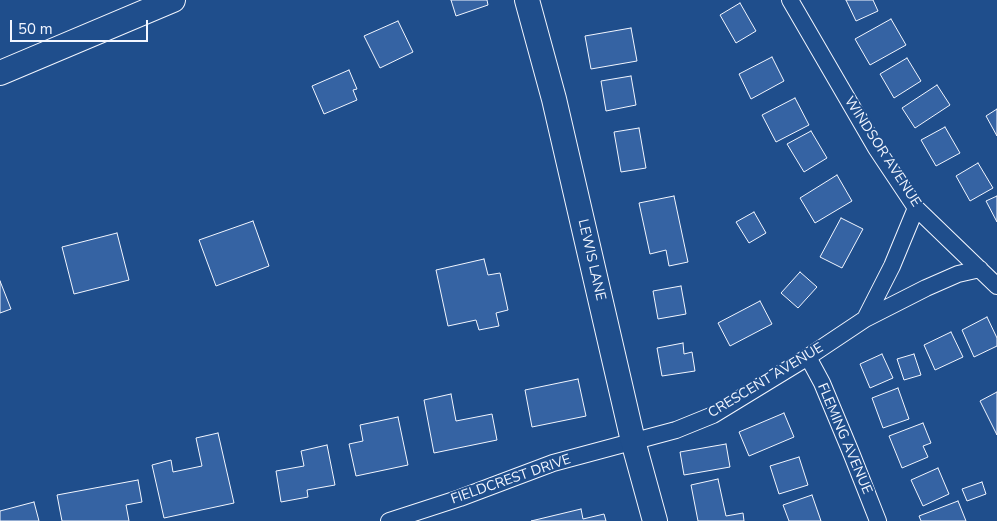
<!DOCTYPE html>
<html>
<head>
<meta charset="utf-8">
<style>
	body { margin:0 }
	#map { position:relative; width:997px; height:521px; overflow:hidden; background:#1f4e8c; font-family:"Nunito Sans",sans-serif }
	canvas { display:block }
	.scale { position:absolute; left:10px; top:20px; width:138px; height:22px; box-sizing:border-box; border:2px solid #f2f6ff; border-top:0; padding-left:6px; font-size:15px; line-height:18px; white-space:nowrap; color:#f2f6ff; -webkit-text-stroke:4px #1f4e8c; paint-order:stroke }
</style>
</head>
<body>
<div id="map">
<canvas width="997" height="521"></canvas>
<div class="scale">50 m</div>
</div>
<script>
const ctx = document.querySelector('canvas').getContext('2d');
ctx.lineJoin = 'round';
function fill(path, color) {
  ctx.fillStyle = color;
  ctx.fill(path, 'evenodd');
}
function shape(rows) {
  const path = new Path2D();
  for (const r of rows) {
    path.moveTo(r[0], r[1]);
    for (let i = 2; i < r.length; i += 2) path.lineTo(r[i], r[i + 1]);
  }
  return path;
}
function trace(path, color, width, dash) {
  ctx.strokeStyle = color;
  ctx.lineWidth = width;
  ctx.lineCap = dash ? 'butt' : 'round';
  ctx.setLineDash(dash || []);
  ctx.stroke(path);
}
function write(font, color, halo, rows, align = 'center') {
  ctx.font = font + ' "Nunito Sans",sans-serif';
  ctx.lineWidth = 4;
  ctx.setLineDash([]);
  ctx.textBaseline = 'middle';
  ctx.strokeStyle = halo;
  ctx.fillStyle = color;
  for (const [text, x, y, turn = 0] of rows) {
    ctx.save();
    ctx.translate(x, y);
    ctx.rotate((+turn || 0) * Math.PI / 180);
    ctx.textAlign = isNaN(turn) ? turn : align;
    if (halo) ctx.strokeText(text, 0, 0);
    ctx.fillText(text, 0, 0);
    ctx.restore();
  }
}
const building = shape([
	[451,0,487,0,488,5,456,16,451,0],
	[846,0,873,0,878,11,856,21,846,0],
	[740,3,756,31,736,43,720,15,740,3],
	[891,19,906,45,870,65,855,39,891,19],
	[398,21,413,52,380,68,364,36,398,21],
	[631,28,637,61,591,69,585,36,631,28],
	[772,57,784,81,751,99,739,74,772,57],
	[907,58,921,81,894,98,880,74,907,58],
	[349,70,357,89,353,90,357,100,324,114,312,86,349,70],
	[631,76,636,105,606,111,601,81,631,76],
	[937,85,950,105,915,128,902,108,937,85],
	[795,98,809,125,776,142,762,115,795,98],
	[997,109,997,136,986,116,997,109],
	[945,127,960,153,936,166,921,140,945,127],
	[639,128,646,168,621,172,614,132,639,128],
	[811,131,827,158,804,172,787,144,811,131],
	[978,163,993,188,970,201,956,176,978,163],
	[837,175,852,201,815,223,800,198,837,175],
	[674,196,688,262,669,266,666,250,650,254,639,203,674,196],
	[997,196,997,222,986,201,997,196],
	[754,212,766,233,749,243,736,222,754,212],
	[841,218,863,229,842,268,820,257,841,218],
	[253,221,269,266,216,286,199,240,253,221],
	[117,233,129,280,74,294,62,247,117,233],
	[484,259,488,275,500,273,508,310,496,313,499,326,479,330,476,320,448,326,436,270,484,259],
	[800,272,817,287,798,308,781,293,800,272],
	[0,281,11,309,0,313,0,281],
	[681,286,686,314,658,319,653,291,681,286],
	[760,301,772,324,730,346,718,323,760,301],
	[987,317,997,338,997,346,974,357,962,330,987,317],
	[951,332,963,357,935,370,924,345,951,332],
	[683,343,684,354,692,352,695,371,662,376,657,348,683,343],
	[882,354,893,378,870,388,860,364,882,354],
	[914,354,921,375,904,380,897,359,914,354],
	[578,379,586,416,532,427,525,390,578,379],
	[898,388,909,419,883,428,872,398,898,388],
	[997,392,997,435,980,401,997,392],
	[451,394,456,421,492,414,497,440,434,453,424,400,451,394],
	[784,413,794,437,749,456,739,432,784,413],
	[398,417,408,465,356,476,349,444,363,441,360,425,398,417],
	[923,423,931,443,923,446,928,457,902,468,889,436,923,423],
	[218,433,234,503,164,518,152,465,171,460,173,472,202,466,196,438,218,433],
	[726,444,730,467,684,475,680,452,726,444],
	[327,445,335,485,307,490,308,497,281,502,276,471,304,466,301,451,327,445],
	[799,457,808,485,779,494,770,466,799,457],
	[938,468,949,494,923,506,911,480,938,468],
	[718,479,726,516,743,513,744,521,698,521,691,485,718,479],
	[138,480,142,502,126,505,129,521,62,521,57,495,138,480],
	[982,482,986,494,967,501,962,489,982,482],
	[812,495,821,521,789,521,783,505,812,495],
	[958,501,966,521,921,521,919,516,958,501],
	[34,502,39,521,0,521,0,511,34,502],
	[581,509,583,519,604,514,606,521,531,521,581,509]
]);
const street = shape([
	[790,0,876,148,916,208,997,286],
	[865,319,926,288,958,274,980,269],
	[808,357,822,383,852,455,878,521],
	[389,521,460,498,553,463,676,430,713,415,808,357,865,319,892,266,916,208]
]);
const secondary = shape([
	[527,0,554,99,633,441,655,521],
	[0,73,173,0]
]);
const streetNames = [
	["WINDSOR AVENUE",882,152,57],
	["LEWIS LANE",591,260,77],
	["CRESCENT AVENUE",766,381,-31],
	["FLEMING AVENUE",844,439,67],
	["FIELDCREST DRIVE",511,480,-19]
];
fill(building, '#3563a3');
trace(building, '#f2f6ff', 1);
trace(street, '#f2f6ff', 18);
trace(secondary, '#f2f6ff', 26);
trace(street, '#1f4e8c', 16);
trace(secondary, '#1f4e8c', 24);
write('14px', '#f2f6ff', '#1f4e8c', streetNames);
</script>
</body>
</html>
